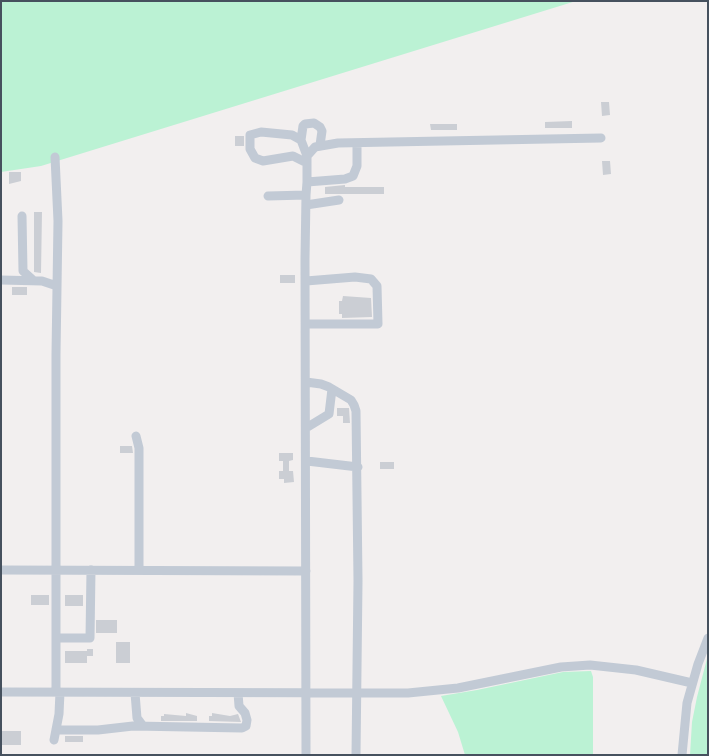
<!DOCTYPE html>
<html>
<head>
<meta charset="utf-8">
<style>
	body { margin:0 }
	#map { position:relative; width:709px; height:756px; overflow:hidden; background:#f2efef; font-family:Helvetica,sans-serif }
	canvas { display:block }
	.frame { position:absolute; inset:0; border:2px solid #46515e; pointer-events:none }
</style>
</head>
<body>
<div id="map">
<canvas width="709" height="756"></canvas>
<div class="frame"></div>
</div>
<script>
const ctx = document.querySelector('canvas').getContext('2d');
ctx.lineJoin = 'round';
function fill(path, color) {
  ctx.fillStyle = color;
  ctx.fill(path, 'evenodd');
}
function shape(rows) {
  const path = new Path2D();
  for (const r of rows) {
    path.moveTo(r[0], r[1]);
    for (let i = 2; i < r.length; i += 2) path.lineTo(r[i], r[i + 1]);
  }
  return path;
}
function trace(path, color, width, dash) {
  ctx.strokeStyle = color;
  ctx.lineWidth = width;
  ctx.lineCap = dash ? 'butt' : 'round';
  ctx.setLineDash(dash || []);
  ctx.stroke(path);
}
const green = shape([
	[1,1,576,1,41,166,1,172],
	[708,655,708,755,690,755,692,722,697,697],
	[591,671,593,677,593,755,465,755,458,732,441,696,477,690,563,672]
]);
const building = shape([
	[601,102,609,102,610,115,602,116],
	[572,121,572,128,545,128,545,122],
	[430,124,457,124,457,130,431,130],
	[235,136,244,136,244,146,235,146],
	[602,161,610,161,611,174,603,175],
	[9,172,21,172,21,181,9,184],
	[345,185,345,187,384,187,384,194,325,194,325,187],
	[34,212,42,212,41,273,34,272],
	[280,275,295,275,295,283,280,283],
	[12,287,27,287,27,295,12,295],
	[343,296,371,298,372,317,342,318,342,314,339,314,339,301,342,301],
	[337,408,349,408,350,423,343,423,343,416,337,416],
	[120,446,132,446,133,453,120,453],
	[279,453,293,453,293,460,289,461,289,471,293,471,294,482,284,483,284,479,279,479,279,471,283,471,283,461,279,461],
	[380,462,394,462,394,469,380,469],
	[31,595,49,595,49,605,31,605],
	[65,595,83,595,83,606,65,606],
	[96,620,117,620,117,633,96,633],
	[116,642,130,642,130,663,116,663],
	[87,649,93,649,93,656,87,656,87,663,65,663,65,651,87,651],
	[186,713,197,716,197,721,161,721,161,716,164,716,164,714,186,716],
	[212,713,230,716,238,714,241,722,209,721,209,716,212,716],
	[1,731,21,731,21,745,2,745],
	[65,736,83,736,83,742,65,742]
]);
const minor = shape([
	[301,140,303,126,305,124,314,123,320,127,322,131,320,145],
	[307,156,315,147,338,143,601,138],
	[55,157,58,221,56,354,56,692],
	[307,182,345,179,353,176,357,166,357,143],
	[268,196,306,195],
	[306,205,339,200],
	[22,216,23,271,33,280],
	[1,280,42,281,57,286],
	[306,281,355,277,371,279,377,286,378,324,306,324],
	[306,382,321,384,329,387,351,400,354,405,356,411,358,581,356,755],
	[306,428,329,414,332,389],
	[136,436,139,448,139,570],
	[307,461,358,467],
	[1,570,306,571],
	[56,638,90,638,91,570],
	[1,692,408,693,458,688,561,667,590,665,636,670,692,683],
	[135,693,137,718,143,726],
	[56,730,98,730,133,726,242,728,246,726,247,720,245,713,239,706,238,693],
	[54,740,59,714,60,692],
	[306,755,305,259,306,195,307,182,307,156,301,140,292,135,261,132,250,135,250,149,255,158,263,161,293,156,307,163],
	[682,755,687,703,698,664,708,638]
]);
fill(green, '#bbf2d4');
fill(building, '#cbced4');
trace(minor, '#c2cad5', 9);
</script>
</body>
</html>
